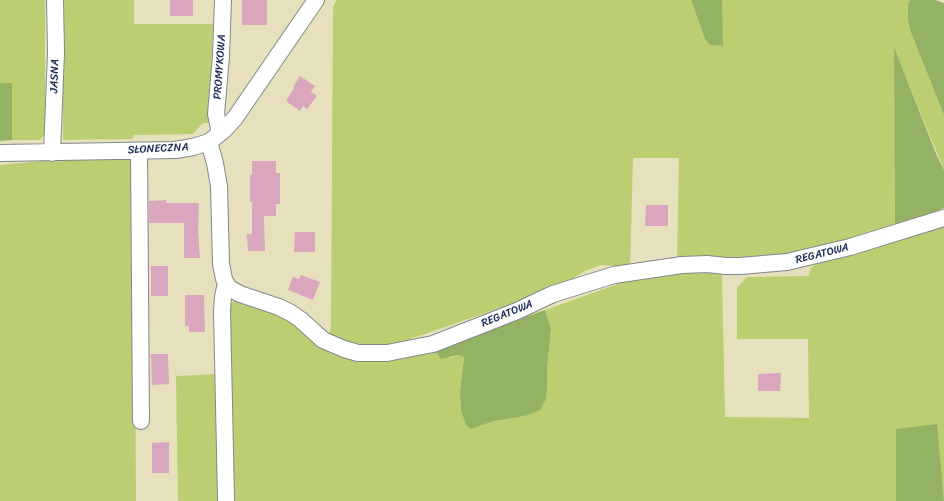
<!DOCTYPE html>
<html>
<head>
<meta charset="utf-8">
<style>
	body { margin:0 }
	canvas { display:block; background:#e7e0bc }
</style>
</head>
<body>
<canvas width="944" height="501"></canvas>
<script>
const ctx = document.querySelector('canvas').getContext('2d');
ctx.lineJoin = 'round';
function fill(path, color) {
  ctx.fillStyle = color;
  ctx.fill(path, 'evenodd');
}
function shape(rows) {
  const path = new Path2D();
  for (const r of rows) {
    path.moveTo(r[0], r[1]);
    for (let i = 2; i < r.length; i += 2) path.lineTo(r[i], r[i + 1]);
  }
  return path;
}
function trace(path, color, width, dash) {
  ctx.strokeStyle = color;
  ctx.lineWidth = width;
  ctx.lineCap = dash ? 'butt' : 'round';
  ctx.setLineDash(dash || []);
  ctx.stroke(path);
}
function write(font, color, halo, rows, align = 'center') {
  ctx.font = font + ' Sriracha,sans-serif';
  ctx.lineWidth = 3;
  ctx.setLineDash([]);
  ctx.textBaseline = 'middle';
  ctx.strokeStyle = halo;
  ctx.fillStyle = color;
  for (const [text, x, y, turn = 0] of rows) {
    ctx.save();
    ctx.translate(x, y);
    ctx.rotate((+turn || 0) * Math.PI / 180);
    ctx.textAlign = isNaN(turn) ? turn : align;
    if (halo) ctx.strokeText(text, 0, 0);
    ctx.fillText(text, 0, 0);
    ctx.restore();
  }
}
const green = shape([
	[0,0,45,0,45,134,40,140,12,140,12,83,0,83],
	[63,0,134,0,134,24,213,24,209,123,203,123,193,134,134,135,133,139,63,140],
	[337,0,691,0,705,39,710,45,722,46,722,0,910,0,908,4,910,30,944,115,944,170,894,48,895,227,816,251,776,258,677,258,679,158,633,158,630,269,615,266,601,265,585,271,558,288,390,346,341,342,329,338,331,326,333,7],
	[53,160,134,160,136,501,0,501,0,165],
	[944,223,944,498,942,493,896,429,896,501,232,501,230,304,237,299,291,319,332,350,434,349,450,358,458,355,464,357,460,392,461,411,466,425,471,429,494,421,525,416,547,388,547,369,551,329,545,310,618,284,645,276,677,269,722,273,725,417,809,418,808,339,737,339,737,288,747,277,809,276,811,268,822,259],
	[218,374,221,501,178,501,176,376]
]);
const forest = shape([
	[691,0,722,0,723,46,710,45,705,39],
	[910,0,935,0,944,3,944,115,910,30,908,20,908,4],
	[894,47,937,156,944,170,944,208,913,221,895,227],
	[0,83,12,83,12,140,0,141],
	[545,310,551,329,547,369,547,388,546,399,540,410,525,416,494,421,471,429,466,425,461,411,460,392,464,357,458,355,441,359,434,349],
	[937,424,944,501,896,501,896,429]
]);
const building = shape([
	[170,0,193,0,193,16,170,16],
	[242,0,267,0,267,25,242,25],
	[300,76,315,86,311,92,317,96,307,109,303,106,300,111,286,101,294,88,293,87],
	[252,161,276,161,276,173,280,173,280,204,276,204,276,216,264,216,265,251,248,251,247,234,252,234,252,202,250,202,250,175,252,175],
	[166,200,166,203,199,203,198,231,200,258,184,258,184,223,149,223,149,201],
	[646,205,668,205,668,226,645,226],
	[295,232,315,232,315,252,294,252],
	[151,266,168,266,168,296,151,296],
	[301,275,320,282,313,300,288,290,293,277,299,279],
	[185,295,204,295,205,332,189,332,189,326,185,326],
	[151,354,168,354,169,384,152,385],
	[781,373,780,391,758,391,758,374],
	[169,442,169,473,152,473,152,443]
]);
const minor = shape([
	[220,133,216,114,221,56,223,0],
	[209,142,215,163,219,186,221,264,224,279,226,283,229,288,240,294,279,307,291,313,301,320,323,340,344,349,358,353,387,353,433,344,517,311,553,294,614,275,682,265,707,264,726,266,740,266,787,262,850,247,944,218],
	[139,151,141,421],
	[0,153,175,150,193,147,209,142,224,130,235,118,316,0],
	[52,153,56,52,55,0],
	[226,283,223,297,222,311,226,499]
]);
const streetNames = [
	["PROMYKOWA",220,67,-86],
	["JASNA",55,76,-88],
	["SŁONECZNA",158,149,-3],
	["REGATOWA",822,254,-14],
	["REGATOWA",507,314,-22]
];
fill(green, '#bbcf72');
fill(forest, '#94b264');
fill(building, '#d9a6bd');
trace(minor, '#81888d', 18);
trace(minor, '#fff', 16);
write('11px', '#1b2f5e', '#fdfcf7', streetNames);
</script>
</body>
</html>
